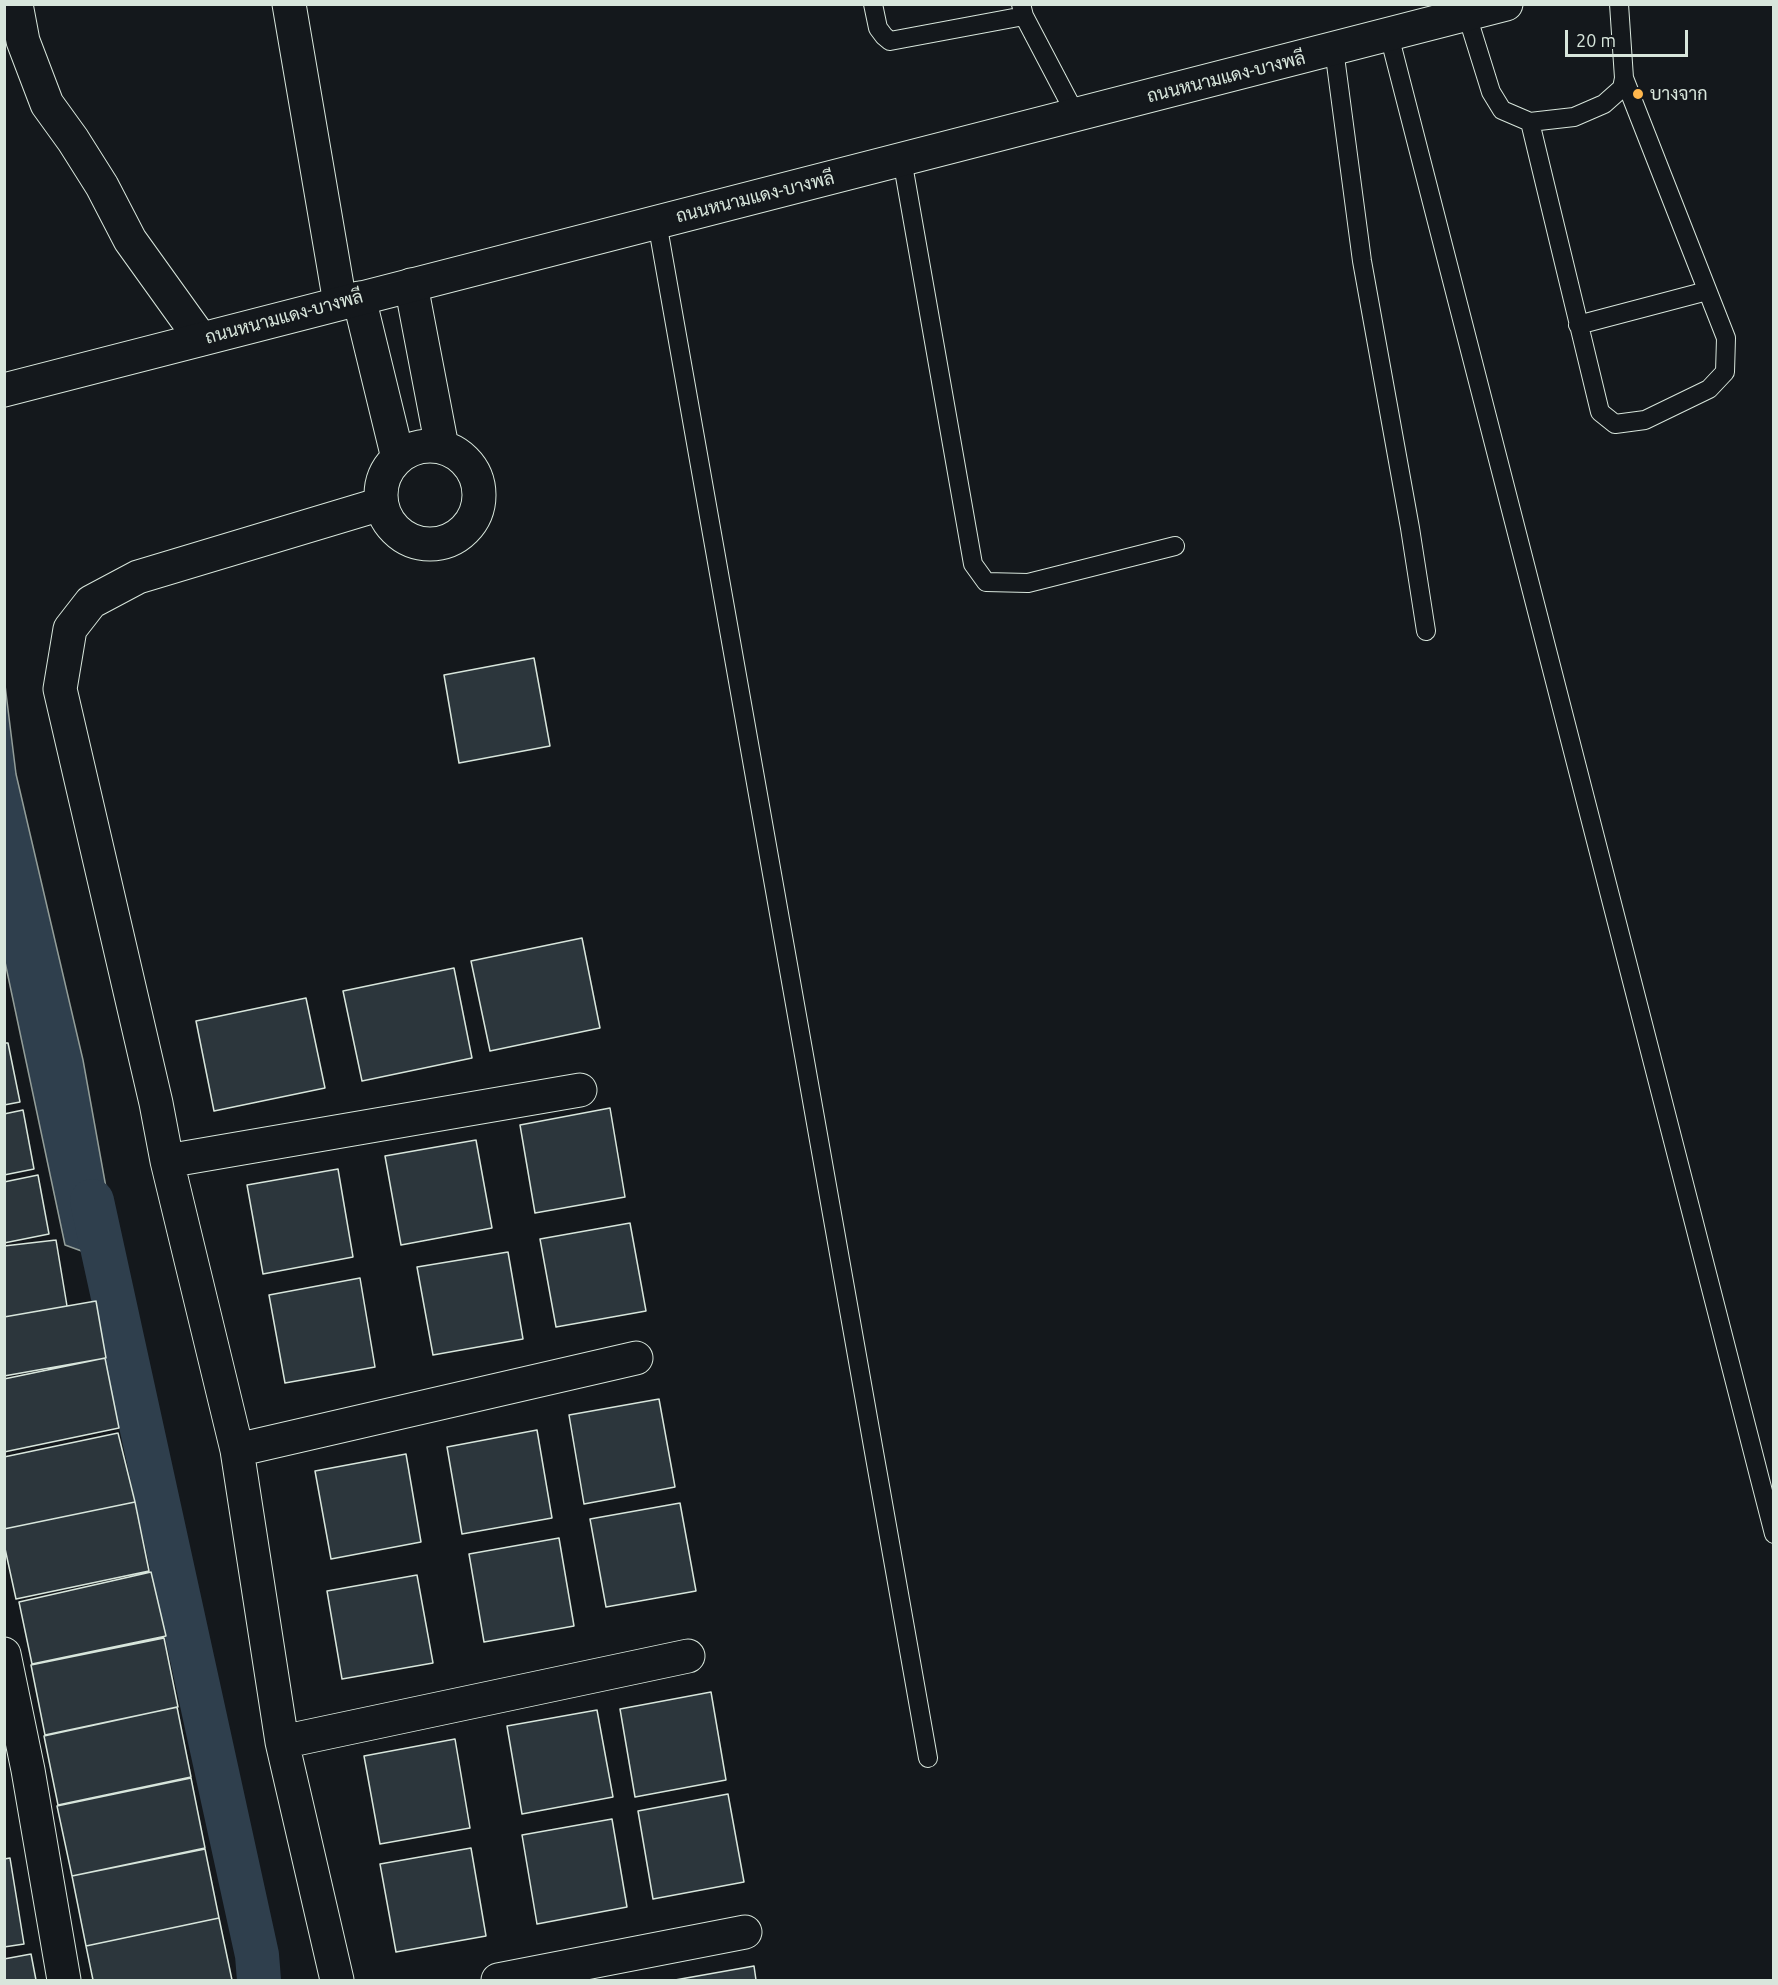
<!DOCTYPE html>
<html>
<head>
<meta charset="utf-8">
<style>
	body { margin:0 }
	#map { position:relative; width:1778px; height:1985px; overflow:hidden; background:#14181c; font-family:Ubuntu,sans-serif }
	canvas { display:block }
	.frame { position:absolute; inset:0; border:6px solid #d8e6dc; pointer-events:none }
	.scale { position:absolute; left:1565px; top:30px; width:123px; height:27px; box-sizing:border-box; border:3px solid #d8e6dc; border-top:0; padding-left:8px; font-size:18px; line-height:21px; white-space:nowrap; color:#d8e6dc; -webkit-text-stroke:4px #14181c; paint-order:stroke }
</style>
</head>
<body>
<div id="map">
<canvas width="1778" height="1985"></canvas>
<div class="frame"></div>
<div class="scale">20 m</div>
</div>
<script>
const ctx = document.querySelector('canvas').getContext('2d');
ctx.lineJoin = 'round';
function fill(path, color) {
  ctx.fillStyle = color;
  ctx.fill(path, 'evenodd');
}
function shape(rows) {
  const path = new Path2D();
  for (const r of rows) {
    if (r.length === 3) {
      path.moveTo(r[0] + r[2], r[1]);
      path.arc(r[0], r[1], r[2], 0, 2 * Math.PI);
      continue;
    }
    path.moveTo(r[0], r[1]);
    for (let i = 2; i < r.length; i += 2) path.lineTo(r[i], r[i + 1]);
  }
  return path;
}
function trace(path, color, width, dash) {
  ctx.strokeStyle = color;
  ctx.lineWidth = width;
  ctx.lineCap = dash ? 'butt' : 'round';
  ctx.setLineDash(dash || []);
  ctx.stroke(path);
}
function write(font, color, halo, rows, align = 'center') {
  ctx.font = font + ' Ubuntu,Sarabun,sans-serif';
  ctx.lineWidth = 4.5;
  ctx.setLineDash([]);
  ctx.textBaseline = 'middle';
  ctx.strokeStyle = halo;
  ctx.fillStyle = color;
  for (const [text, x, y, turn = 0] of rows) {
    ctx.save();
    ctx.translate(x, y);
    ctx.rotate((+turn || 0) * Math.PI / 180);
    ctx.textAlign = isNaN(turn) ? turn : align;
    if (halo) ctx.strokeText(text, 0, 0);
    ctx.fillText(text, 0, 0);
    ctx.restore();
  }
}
const water = shape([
	[5,685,16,774,83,1060,120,1265,65,1245,5,962,5,685]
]);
const canal = shape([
	[92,1201,257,1955,259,1980]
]);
const building = shape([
	[534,658,550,746,459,763,444,675,534,658],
	[582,938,600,1028,490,1051,471,961,582,938],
	[454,968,472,1058,362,1081,343,991,454,968],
	[306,998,325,1088,214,1111,196,1021,306,998],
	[4,1043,8,1043,20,1102,4,1105,4,1043],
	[610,1108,625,1197,535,1213,520,1125,610,1108],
	[23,1110,34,1169,4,1175,4,1114,23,1110],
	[476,1140,492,1228,401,1245,385,1156,476,1140],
	[338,1169,353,1257,263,1274,247,1185,338,1169],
	[38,1175,49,1234,4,1243,4,1182,38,1175],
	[630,1223,646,1311,556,1327,540,1239,630,1223],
	[56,1240,67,1306,4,1317,4,1246,56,1240],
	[508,1252,523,1339,433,1355,417,1267,508,1252],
	[360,1278,375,1367,285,1383,269,1295,360,1278],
	[96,1301,106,1358,4,1376,4,1317,96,1301],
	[105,1358,119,1428,4,1452,4,1379,105,1358],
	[659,1399,675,1487,584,1504,569,1415,659,1399],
	[537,1430,552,1518,462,1534,447,1447,537,1430],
	[118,1433,135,1502,4,1529,4,1457,118,1433],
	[406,1454,421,1542,331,1559,315,1471,406,1454],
	[135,1502,149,1571,16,1599,4,1544,4,1529,135,1502],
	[680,1503,696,1591,606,1607,590,1519,680,1503],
	[559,1538,574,1626,484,1642,469,1554,559,1538],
	[151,1572,166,1636,32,1664,19,1602,151,1572],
	[417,1575,433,1663,342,1679,327,1591,417,1575],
	[164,1638,178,1707,45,1735,31,1665,164,1638],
	[711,1692,726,1780,635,1797,620,1709,711,1692],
	[177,1707,191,1777,58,1805,44,1736,177,1707],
	[597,1710,613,1797,522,1814,507,1726,597,1710],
	[455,1739,470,1828,380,1844,364,1756,455,1739],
	[191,1778,205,1848,72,1876,57,1806,191,1778],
	[728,1794,744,1882,653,1899,638,1811,728,1794],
	[612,1819,627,1907,537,1924,522,1835,612,1819],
	[471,1848,486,1936,396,1952,380,1864,471,1848],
	[205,1849,219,1918,86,1946,72,1876,205,1849],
	[10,1858,24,1944,4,1947,4,1859,10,1858],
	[219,1918,232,1980,93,1980,86,1946,219,1918],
	[31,1954,36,1980,4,1980,4,1959,31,1954],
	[754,1966,756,1980,675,1980,754,1966]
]);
const service = shape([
	[873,4,878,28,884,36,890,41,1024,16],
	[1021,4,1024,16,1076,115],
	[1467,15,1491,92,1502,110,1530,122,1574,117,1604,104,1622,88,1624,78,1619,4],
	[1389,35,1774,1534],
	[1334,49,1362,261,1410,528,1426,631],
	[1530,122,1600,412,1615,424,1645,420,1709,389,1725,372,1726,338,1624,78],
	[902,159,973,564,986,582,1028,583,1175,546],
	[657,222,928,1758],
	[1578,325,1707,291]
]);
const minor = shape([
	[16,4,23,41,47,104,73,140,102,186,130,240,201,339],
	[289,4,340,303],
	[411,285,442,447],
	[359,298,398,458],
	[430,495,49],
	[167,1161,580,1090],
	[237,1450,636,1358],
	[4,1654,28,1770,64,1980],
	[282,1742,688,1656],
	[337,1980,282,1742,237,1450,167,1161,156,1103,60,689,70,629,91,602,138,577,381,504],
	[498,1980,745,1932]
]);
const secondary = shape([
	[4,390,1506,4]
]);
const markers = [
	[1638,94,6,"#ffb74d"]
];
const streetNames = [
	["ถนนหนามแดง-บางพลี",1226,77,-14],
	["ถนนหนามแดง-บางพลี",755,197,-14],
	["ถนนหนามแดง-บางพลี",284,317,-15]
];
const poiNames = [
	["บางจาก",1650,94]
];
fill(water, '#2f3f4d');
trace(water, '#939e99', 1.5);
trace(canal, '#2f3f4d', 44);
fill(building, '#2c363c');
trace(building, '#d8e6dc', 1.5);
trace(service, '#d8e6dc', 20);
trace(minor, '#d8e6dc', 35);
trace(secondary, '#d8e6dc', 35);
trace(service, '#14181c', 18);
trace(minor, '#14181c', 33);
trace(secondary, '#14181c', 33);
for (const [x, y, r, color] of markers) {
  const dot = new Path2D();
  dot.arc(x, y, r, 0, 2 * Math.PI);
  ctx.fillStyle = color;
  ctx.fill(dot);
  trace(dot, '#14181c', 2);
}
write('18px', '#d8e6dc', '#14181c', streetNames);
write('18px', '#d8e6dc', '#14181c', poiNames, 'left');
</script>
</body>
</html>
